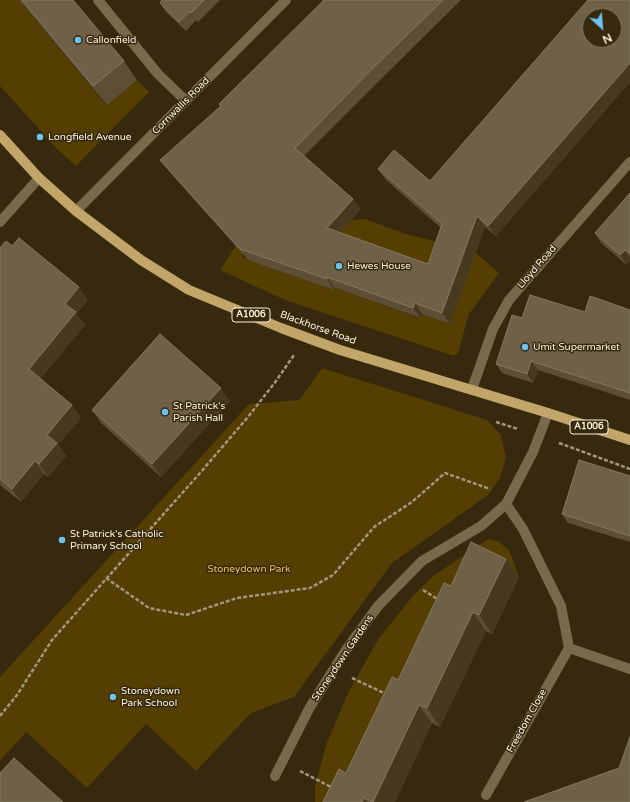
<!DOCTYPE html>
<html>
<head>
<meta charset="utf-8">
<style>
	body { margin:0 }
	#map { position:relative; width:630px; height:802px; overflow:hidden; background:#36290e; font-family:"Varela Round",sans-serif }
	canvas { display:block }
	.north { position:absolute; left:582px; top:8px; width:40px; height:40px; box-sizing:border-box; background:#36290e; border:1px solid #857a63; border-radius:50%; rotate:154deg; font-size:11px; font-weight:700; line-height:16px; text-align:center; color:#fbf3e3 }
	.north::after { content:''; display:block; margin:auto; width:14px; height:18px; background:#6cc3f2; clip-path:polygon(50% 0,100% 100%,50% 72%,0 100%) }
</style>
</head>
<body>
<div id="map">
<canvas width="630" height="802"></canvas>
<div class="north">N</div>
</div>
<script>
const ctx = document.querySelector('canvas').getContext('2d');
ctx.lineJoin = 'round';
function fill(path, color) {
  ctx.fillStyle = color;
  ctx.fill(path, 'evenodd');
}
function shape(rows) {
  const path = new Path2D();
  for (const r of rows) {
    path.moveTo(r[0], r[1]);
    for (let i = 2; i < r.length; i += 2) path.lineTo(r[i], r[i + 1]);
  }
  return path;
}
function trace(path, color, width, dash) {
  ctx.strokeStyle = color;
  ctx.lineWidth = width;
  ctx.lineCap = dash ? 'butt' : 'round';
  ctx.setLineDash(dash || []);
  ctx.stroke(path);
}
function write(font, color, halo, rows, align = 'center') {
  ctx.font = font + ' "Varela Round",sans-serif';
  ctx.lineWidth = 3;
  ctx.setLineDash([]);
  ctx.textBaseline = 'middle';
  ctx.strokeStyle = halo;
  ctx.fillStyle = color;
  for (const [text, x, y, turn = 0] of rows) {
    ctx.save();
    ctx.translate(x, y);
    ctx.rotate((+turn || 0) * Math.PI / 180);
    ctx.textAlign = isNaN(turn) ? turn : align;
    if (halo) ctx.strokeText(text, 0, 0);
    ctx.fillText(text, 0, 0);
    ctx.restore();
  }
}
const green = shape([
	[0,0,19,0,106,105,137,80,149,92,76,166,58,150,0,86],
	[365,219,403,233,475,252,499,273,469,314,458,353,454,356,285,300,220,270,236,245,245,248,242,257,334,290,335,288,420,318,422,314,450,324,435,275,285,226],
	[322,368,487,420,501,435,506,458,500,478,488,495,392,563,294,697,251,713,196,771,146,724,87,788,26,732,0,761,0,677,249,404,299,400],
	[488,539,498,541,509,550,519,577,485,561,396,715,330,802,315,802,315,787,326,745,349,691,379,638,413,596,433,576]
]);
const path = shape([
	[496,422,518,429],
	[559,443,630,469],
	[106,578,149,608,186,615,237,598,310,588,333,575,374,527,412,502,445,473,490,489],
	[423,590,439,600],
	[352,678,386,694],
	[0,716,17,695,52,640,200,473,248,417,276,381,294,355],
	[300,771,333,788]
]);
const minor = shape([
	[98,0,158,74,186,101],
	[76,211,286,0],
	[0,222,39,178],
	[472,389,493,329,509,300,630,162],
	[569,648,630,669],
	[275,776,310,707,346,650,378,606,422,561,481,526,506,504,533,452,548,413],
	[486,795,569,648,561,606,523,529,506,504]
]);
const major = shape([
	[0,135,39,178,76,211,141,260,189,290,281,328,340,350,548,413,630,440]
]);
const wall = shape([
	[19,0,73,0,124,61,137,80,107,105],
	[162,0,220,0,198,22,196,20,186,31,166,12,160,3],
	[324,0,461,0,379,81,304,156,353,199,361,209,340,233,428,264,441,228,385,179,378,169,430,181,630,0,630,82,496,236,485,227,450,324,422,314,421,318,335,288,334,290,248,260,168,170,160,160,221,106,219,104],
	[630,193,630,261,627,265,601,243,595,233],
	[0,248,88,300,76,314,85,325,40,379,72,405,81,418,58,445,66,456,48,477,44,474,21,502,0,485],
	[630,310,630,400,538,370,533,383,502,373,496,364,522,318,585,312],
	[230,401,161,477,101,423,92,410],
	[630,476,630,542,568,523,562,514],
	[506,559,519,577,492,634,486,631,440,727,432,723,395,802,323,802,346,773,451,586]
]);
const shadedWall = shape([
	[630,63,630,82,496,236,488,226],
	[353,199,361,209,335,239,327,228],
	[477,216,485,227,450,324,442,313],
	[625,250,630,257,630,261,627,265,620,255],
	[327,277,335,288,334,290,327,279],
	[79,287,88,300,76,314,85,325,38,382,29,369,65,304],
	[415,303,422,314,421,318,413,308],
	[531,361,538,370,533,383,527,374],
	[221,388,230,401,161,477,152,464],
	[72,405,81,418,58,445,66,456,48,477,39,464,47,435],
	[35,461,44,474,21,502,12,489],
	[506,559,519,577,492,634,479,615],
	[473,612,486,631,440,727,427,708],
	[419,705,432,723,395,802,373,802],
	[364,798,367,802,362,802]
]);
const building = shape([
	[22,0,73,0,124,61,93,86,22,0],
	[162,0,204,0,191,13,190,11,179,22,160,3,162,0],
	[324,0,443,0,371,70,295,148,353,199,327,228,428,264,442,224,378,169,394,150,430,181,588,0,630,0,630,63,488,226,477,216,442,313,415,303,413,308,327,277,327,279,240,249,160,160,221,106,219,104,324,0],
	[590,16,614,16,614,40,590,40,590,16],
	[630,193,630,254,625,250,620,255,595,233,630,193],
	[19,238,79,287,65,304,76,312,29,369,72,405,47,435,57,443,39,464,35,461,12,489,0,479,0,248,6,241,12,246,19,238],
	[530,295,585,312,590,296,630,310,630,393,531,361,527,374,496,364,512,315,522,318,530,295],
	[160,334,221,388,152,464,92,410,160,334],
	[579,460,630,476,630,536,562,514,579,460],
	[471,542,506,559,479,615,473,612,427,708,419,705,373,802,364,798,362,802,323,802,339,769,346,773,392,677,398,680,444,583,451,586,471,542],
	[630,737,630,802,524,802,619,768,630,737],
	[14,758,63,802,0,802,0,773,14,758]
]);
const markers = [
	[78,40,4,"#6cc3f2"],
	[40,137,4,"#6cc3f2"],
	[339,266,4,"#6cc3f2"],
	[525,347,4,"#6cc3f2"],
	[165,412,4,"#6cc3f2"],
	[62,540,4,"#6cc3f2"],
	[113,697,4,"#6cc3f2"]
];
const shields = [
	[251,315,38],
	[589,427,38]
];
const shieldNames = [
	["A1006",251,315],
	["A1006",589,427]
];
const poiNames = [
	["Callonfield",86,40],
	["Longfield Avenue",48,137],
	["Hewes House",347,266],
	["Umit Supermarket",533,347],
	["St Patrick's",173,406],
	["Parish Hall",173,418],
	["St Patrick's Catholic",70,534],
	["Primary School",70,546],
	["Stoneydown",121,691],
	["Park School",121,703]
];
const streetNames = [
	["Cornwallis Road",181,106,-45],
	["Lloyd Road",537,267,-49],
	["Blackhorse Road",318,328,20],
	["Stoneydown Gardens",343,658,-56],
	["Freedom Close",527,721,-61]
];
const parkNames = [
	["Stoneydown Park",249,569]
];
fill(green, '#553e01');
trace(path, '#a29783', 2.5, [4, 2]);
trace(minor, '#77694c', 10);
trace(major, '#c2a569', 10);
fill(wall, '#5d4f35');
fill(shadedWall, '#46391e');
fill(building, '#6e6148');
trace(building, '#847860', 1);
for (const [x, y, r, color] of markers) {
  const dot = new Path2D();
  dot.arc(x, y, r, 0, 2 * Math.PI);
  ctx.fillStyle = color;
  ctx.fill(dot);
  trace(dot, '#36290e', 1.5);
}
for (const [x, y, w] of shields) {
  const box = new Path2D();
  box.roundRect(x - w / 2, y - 7, w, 14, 3);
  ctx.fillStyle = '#36290e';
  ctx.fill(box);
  trace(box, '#fbf3e3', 1);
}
write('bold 9px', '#fbf3e3', null, shieldNames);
write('10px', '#fbf3e3', '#36290e', poiNames, 'left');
write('10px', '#fbf3e3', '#36290e', streetNames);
write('10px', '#efc059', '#36290e', parkNames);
</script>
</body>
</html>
